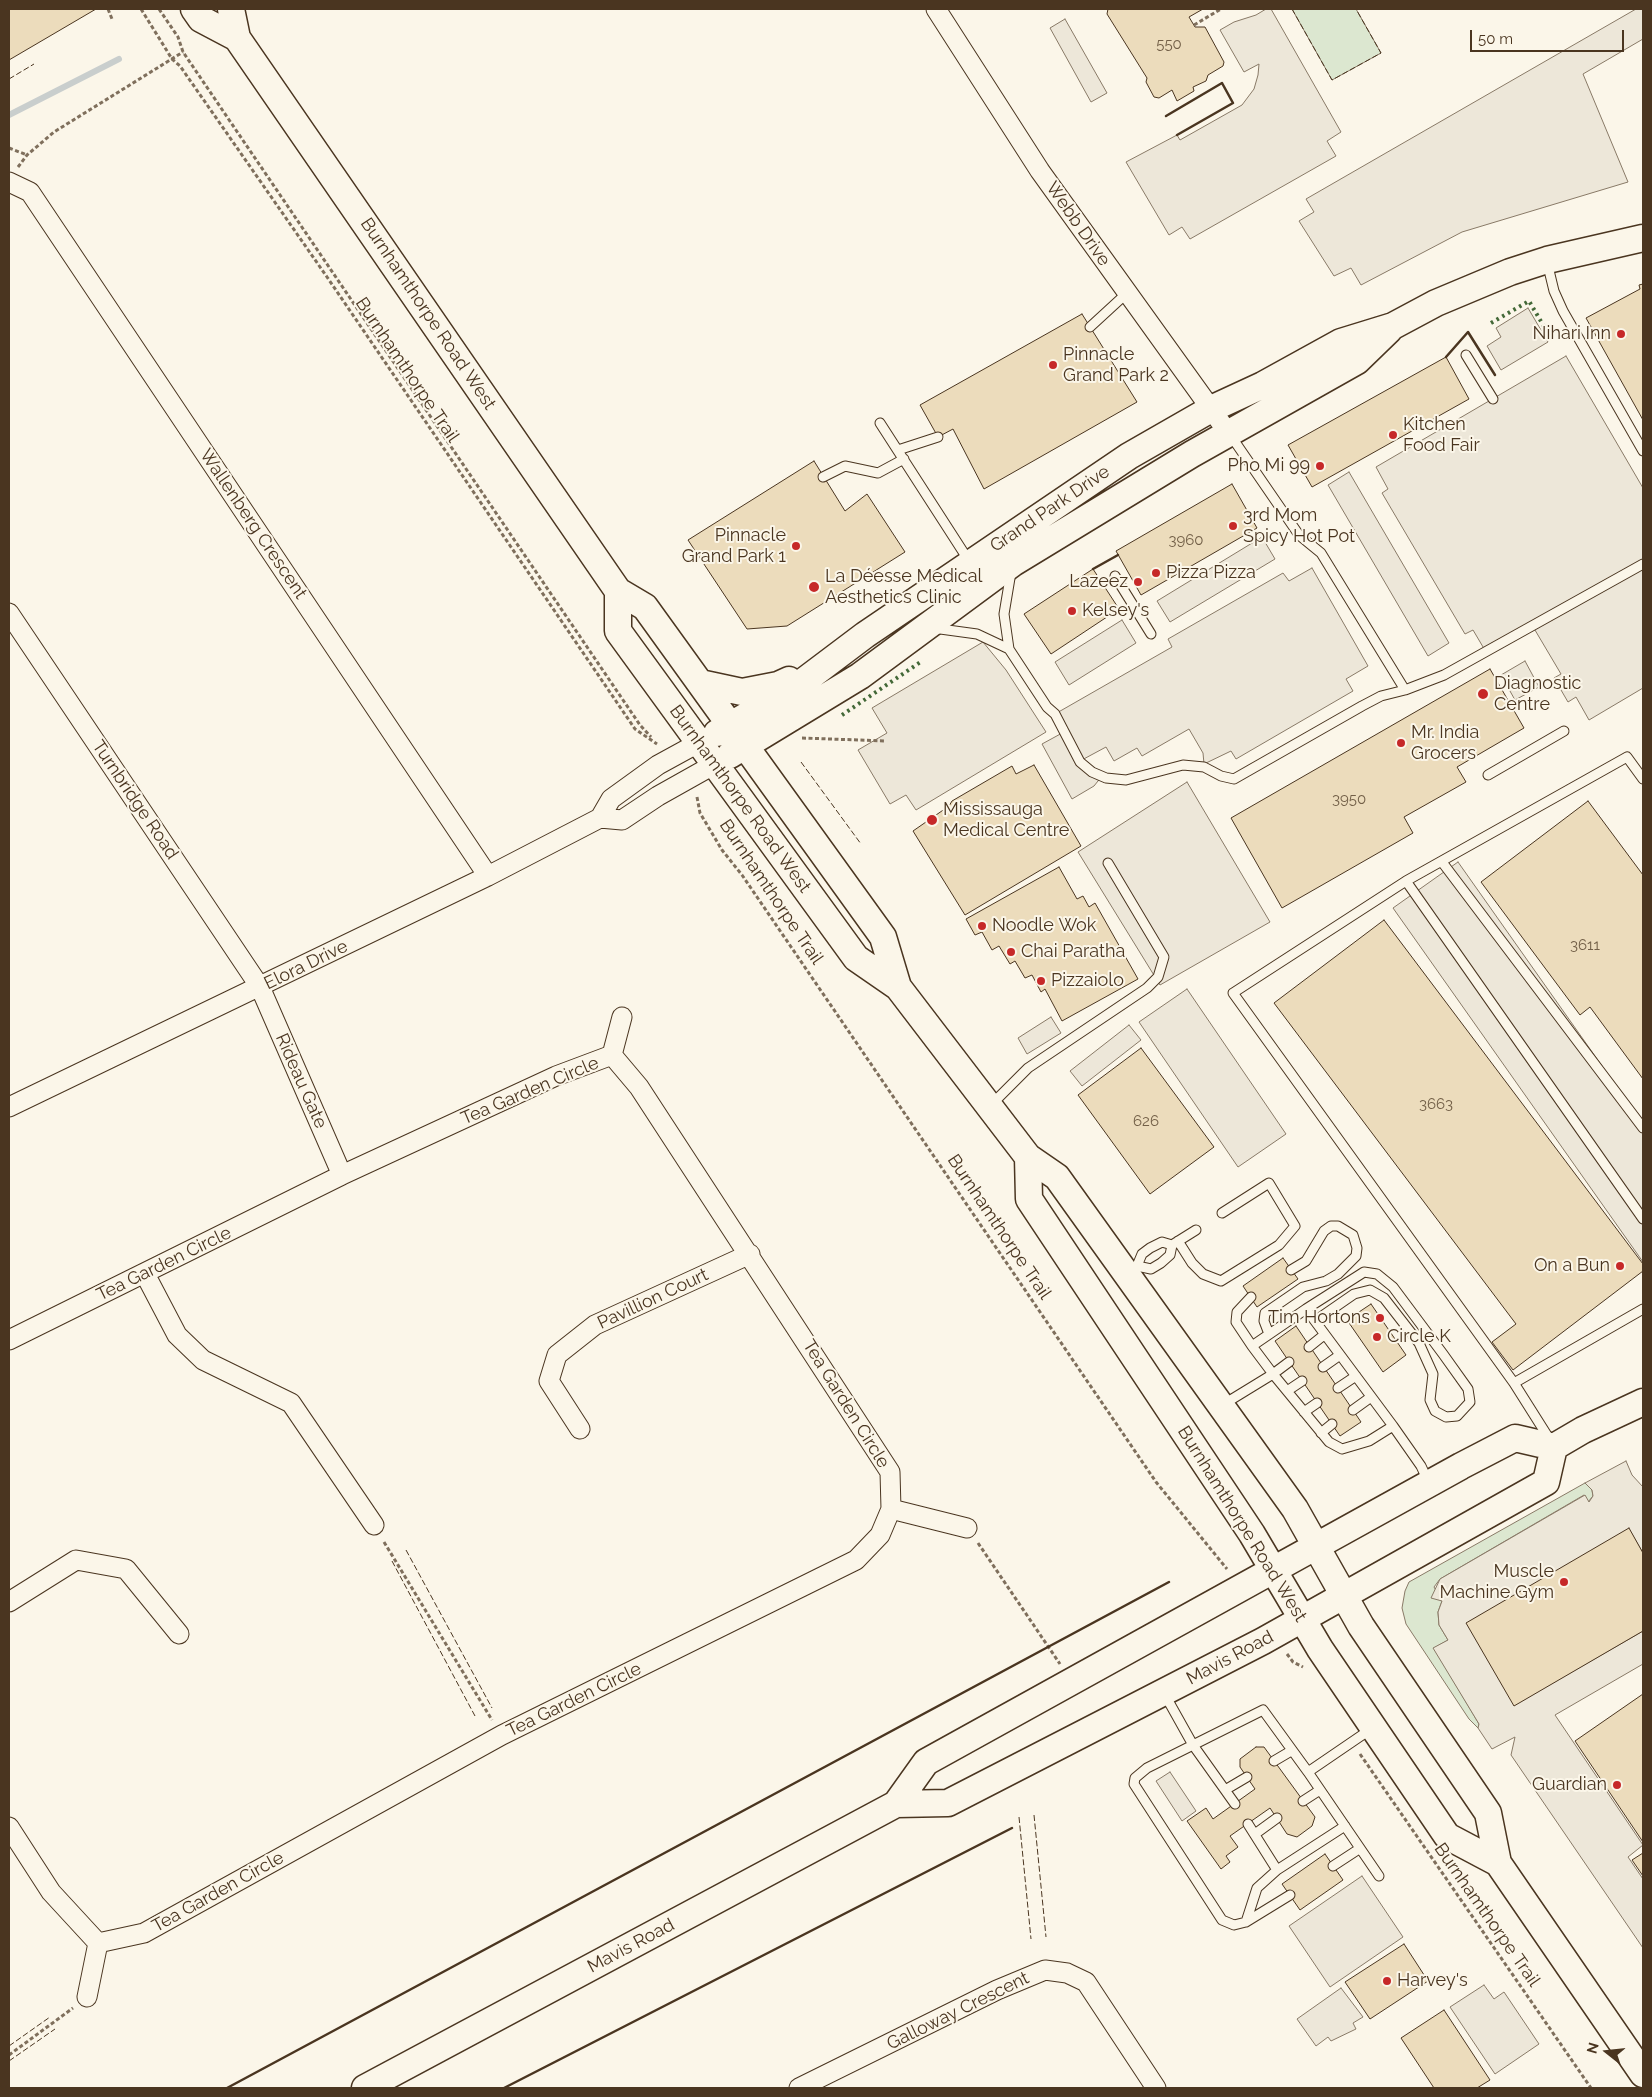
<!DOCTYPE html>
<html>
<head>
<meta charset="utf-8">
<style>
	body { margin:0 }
	#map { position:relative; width:1652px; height:2097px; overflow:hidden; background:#fbf6e9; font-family:Raleway,sans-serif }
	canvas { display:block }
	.frame { position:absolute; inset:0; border:10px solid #4a3520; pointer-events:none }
	.north { position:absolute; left:1582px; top:2027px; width:50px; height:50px; -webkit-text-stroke:4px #fbf6e9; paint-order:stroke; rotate:286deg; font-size:14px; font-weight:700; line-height:20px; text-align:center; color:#4a3520 }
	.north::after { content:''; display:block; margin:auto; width:18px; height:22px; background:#4a3520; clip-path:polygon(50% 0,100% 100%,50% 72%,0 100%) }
	.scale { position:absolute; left:1470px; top:30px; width:154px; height:22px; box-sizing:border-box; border:2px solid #4a3520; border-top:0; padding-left:6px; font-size:15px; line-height:18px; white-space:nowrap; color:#4a3520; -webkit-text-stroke:4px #fbf6e9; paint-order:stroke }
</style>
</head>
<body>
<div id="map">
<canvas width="1652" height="2097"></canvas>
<div class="frame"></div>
<div class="north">N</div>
<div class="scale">50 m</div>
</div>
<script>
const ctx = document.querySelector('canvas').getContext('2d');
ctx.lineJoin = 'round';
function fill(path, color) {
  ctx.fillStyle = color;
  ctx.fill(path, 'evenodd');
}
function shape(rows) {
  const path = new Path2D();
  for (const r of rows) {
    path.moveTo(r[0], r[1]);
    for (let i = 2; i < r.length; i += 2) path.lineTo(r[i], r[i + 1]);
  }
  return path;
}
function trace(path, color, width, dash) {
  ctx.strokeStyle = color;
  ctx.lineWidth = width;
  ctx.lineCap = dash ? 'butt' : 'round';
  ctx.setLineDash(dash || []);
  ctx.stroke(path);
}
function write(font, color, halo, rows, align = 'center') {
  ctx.font = font + ' Raleway,sans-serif';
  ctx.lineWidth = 4;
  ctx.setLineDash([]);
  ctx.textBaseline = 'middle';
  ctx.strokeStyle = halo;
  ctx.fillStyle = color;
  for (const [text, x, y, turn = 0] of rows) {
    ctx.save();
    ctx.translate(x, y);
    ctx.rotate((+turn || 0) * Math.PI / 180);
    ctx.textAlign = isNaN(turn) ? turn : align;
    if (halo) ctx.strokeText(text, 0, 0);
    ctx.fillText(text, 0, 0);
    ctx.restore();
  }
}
const green = shape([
	[1292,9,1356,9,1381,53,1332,80,1292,9],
	[1585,1483,1592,1490,1593,1496,1588,1502,1584,1495,1440,1579,1434,1587,1442,1601,1438,1612,1439,1625,1448,1640,1434,1648,1479,1724,1478,1728,1469,1719,1406,1624,1402,1608,1405,1591,1409,1582,1585,1483]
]);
const parking = shape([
	[1266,9,1271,9,1341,132,1327,141,1336,156,1190,239,1182,227,1169,235,1126,162,1177,135,1180,140,1242,105,1254,89,1258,75,1259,64,1244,72,1220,30,1234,22,1256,15,1266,9],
	[1636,9,1643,9,1643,39,1583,74,1628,182,1462,232,1361,285,1351,268,1334,276,1299,221,1314,212,1306,199,1636,9],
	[1065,19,1107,93,1091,102,1050,28,1065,19],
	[1528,308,1548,342,1501,370,1487,346,1501,337,1496,328,1528,308],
	[1566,356,1643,488,1643,688,1589,720,1576,697,1568,702,1554,678,1561,674,1532,625,1486,652,1473,630,1465,634,1382,493,1388,489,1376,467,1566,356],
	[1349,472,1449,643,1428,656,1328,485,1349,472],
	[1262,537,1275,559,1170,622,1157,601,1262,537],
	[1312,568,1368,666,1346,679,1353,691,1236,759,1231,751,1204,764,1203,753,1189,729,1142,756,1137,748,1114,761,1106,747,1080,761,1102,776,1094,786,1072,799,1042,744,1064,732,1055,714,1172,647,1168,639,1283,573,1289,581,1312,568],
	[1122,620,1136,643,1069,685,1055,662,1122,620],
	[983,642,1006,670,1046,732,916,810,906,795,890,804,858,750,887,733,872,708,983,642],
	[1525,661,1539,687,1515,700,1501,675,1525,661],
	[1187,782,1270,922,1160,985,1078,852,1187,782],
	[1458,862,1643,1124,1643,1262,1393,908,1458,862],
	[1187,989,1286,1134,1238,1167,1139,1022,1187,989],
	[1051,1017,1061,1033,1027,1054,1018,1038,1051,1017],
	[1129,1025,1141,1040,1082,1086,1070,1071,1129,1025],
	[1626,1461,1632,1475,1643,1487,1643,1553,1629,1529,1514,1705,1643,1631,1643,1664,1555,1715,1643,1845,1628,1857,1643,1879,1643,1948,1511,1755,1515,1737,1492,1749,1478,1728,1479,1724,1433,1648,1448,1640,1439,1625,1438,1612,1442,1601,1431,1598,1440,1579,1585,1495,1589,1502,1593,1496,1592,1490,1585,1483,1626,1461],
	[1170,1772,1196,1811,1182,1821,1156,1781,1170,1772],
	[1362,1876,1403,1937,1330,1987,1289,1926,1362,1876],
	[1484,1985,1494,1999,1504,1992,1539,2044,1495,2074,1450,2007,1484,1985],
	[1341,1988,1363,2017,1353,2023,1356,2029,1331,2041,1328,2037,1316,2046,1297,2019,1341,1988]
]);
const stream = shape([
	[9,115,119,59]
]);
const building = shape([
	[9,9,96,9,9,60,9,9],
	[1108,9,1203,9,1189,17,1195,27,1205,27,1224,62,1223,66,1208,75,1206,81,1193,87,1194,91,1177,101,1172,90,1159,98,1154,97,1146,82,1147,78,1107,14,1108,9],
	[1643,284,1643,420,1586,318,1640,289,1639,285,1643,284],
	[1082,314,1137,402,984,489,953,429,938,437,920,405,1082,314],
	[1446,357,1469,399,1312,487,1288,445,1446,357],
	[814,461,845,511,867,494,905,552,787,626,747,629,688,540,814,461],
	[1232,484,1257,528,1141,595,1116,551,1232,484],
	[1093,569,1119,609,1051,654,1024,614,1093,569],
	[1490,669,1524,728,1457,767,1466,782,1404,817,1413,833,1282,908,1231,818,1490,669],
	[1034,765,1081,846,965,915,913,831,949,806,952,801,1012,766,1016,774,1034,765],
	[1588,801,1643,875,1643,1079,1590,1007,1580,1015,1481,882,1588,801],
	[1059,867,1077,899,1083,896,1089,907,1095,903,1138,979,1062,1021,1045,989,1041,992,1032,975,1025,978,1015,961,1010,964,999,946,992,950,982,932,975,935,966,919,1059,867],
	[1384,920,1643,1264,1643,1271,1513,1370,1492,1342,1516,1324,1274,1003,1384,920],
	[1141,1048,1214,1147,1150,1194,1078,1095,1141,1048],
	[1283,1258,1298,1279,1257,1307,1243,1286,1283,1258],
	[1371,1304,1406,1355,1383,1372,1347,1320,1371,1304],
	[1296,1326,1361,1422,1340,1436,1275,1341,1296,1326],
	[1629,1528,1643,1553,1643,1631,1514,1706,1466,1623,1629,1528],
	[1643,1694,1643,1842,1575,1741,1643,1694],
	[1256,1747,1264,1747,1315,1817,1312,1826,1297,1837,1287,1834,1270,1808,1230,1836,1238,1847,1226,1856,1230,1862,1221,1869,1187,1821,1206,1808,1213,1819,1255,1789,1240,1767,1240,1759,1256,1747],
	[1643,1853,1643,1876,1632,1860,1643,1853],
	[1325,1854,1343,1880,1300,1910,1282,1884,1325,1854],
	[1404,1944,1428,1981,1370,2019,1345,1982,1404,1944],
	[1444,2010,1490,2080,1477,2088,1434,2088,1401,2038,1444,2010]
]);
const path = shape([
	[108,9,112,19],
	[141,9,172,59,180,66,327,277,635,729,657,744],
	[159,9,178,37,183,52,640,725,651,737],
	[1194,25,1221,9],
	[9,148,27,155],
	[18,167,27,155,54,132,183,52],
	[802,738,886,741],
	[697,797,700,813,722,850,742,875,1156,1482,1227,1569],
	[384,1542,492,1720],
	[978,1543,1060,1664],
	[1287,1654,1293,1662,1303,1667],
	[1360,1754,1591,2088],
	[9,2055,73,2008]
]);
const lane = shape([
	[1547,262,1554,291,1563,311,1643,451],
	[1090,327,1127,293],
	[1466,355,1493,399],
	[880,423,969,561],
	[1231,436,1299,535,1321,553,1405,690],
	[898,450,938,437],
	[823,477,845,466,878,473,904,459],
	[1011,572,1004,614,1009,649,1047,707,1055,714,1080,762,1092,772,1106,778,1126,780,1183,765,1204,767,1221,776,1234,779,1362,706,1381,696,1405,690,1444,675,1643,564],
	[1115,576,1151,634],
	[933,628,977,634,1009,649],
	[1488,775,1564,731],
	[1442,862,1643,1128],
	[1406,881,1643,1219],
	[992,1104,1028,1068,1147,988,1158,977,1164,957,1108,863],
	[1178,1241,1192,1263,1203,1274,1221,1281,1279,1245,1295,1226,1269,1183,1222,1213],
	[1137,1266,1151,1269,1161,1263,1170,1255,1172,1245],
	[1127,1272,1137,1266,1142,1254,1150,1248,1162,1242,1172,1245,1196,1230],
	[1251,1297,1237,1312,1236,1322,1252,1346],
	[1306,1309,1364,1272,1377,1274,1393,1287,1443,1354,1468,1389,1470,1402,1457,1416,1446,1417,1435,1411,1430,1400,1433,1374,1419,1343,1384,1298,1370,1290,1354,1294,1315,1321],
	[1269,1334,1264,1321,1265,1313,1303,1287,1326,1281,1338,1274,1356,1256,1357,1248,1353,1235,1338,1226,1331,1226,1324,1231,1306,1261,1291,1270],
	[1309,1347,1324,1335],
	[1289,1362,1273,1374,1252,1346,1306,1309,1393,1426],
	[1323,1367,1340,1355],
	[1514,1383,1643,1309],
	[1338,1388,1356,1376],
	[1287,1391,1302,1381],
	[1224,1404,1273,1374,1329,1442,1342,1449,1369,1441,1393,1426,1421,1466,1428,1481],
	[1353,1410,1371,1397],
	[1304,1412,1317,1403],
	[1321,1433,1332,1424],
	[1550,1440,1514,1383,1233,993,1406,881,1627,757,1643,779],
	[1165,1695,1193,1745,1235,1804],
	[1274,1761,1291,1751],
	[1308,1772,1379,1876],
	[1225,1790,1247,1777],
	[1303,1801,1320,1790],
	[1248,1824,1277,1870,1345,1826],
	[1255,1834,1277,1818],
	[1333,1866,1359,1849],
	[1290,1895,1246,1922,1234,1925,1222,1920,1134,1784,1135,1778,1147,1768,1263,1710,1308,1772,1371,1729],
	[1246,1922,1257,1888,1277,1870]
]);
const street = shape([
	[936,9,1040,171,1229,434],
	[9,182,30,192,488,876],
	[9,613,260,987,342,1175],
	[600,818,622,820,658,796,715,764],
	[612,1055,622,1017],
	[9,1107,488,876,600,818,611,799,658,765,700,742],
	[145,1274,177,1335,203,1360,291,1403,374,1525],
	[9,1340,342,1175,556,1076,612,1055],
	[580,1429,549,1381,557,1355,595,1325,750,1254],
	[891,1509,967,1528],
	[9,1602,76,1560,126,1569,179,1634],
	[9,1827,51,1892,98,1943,144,1933,502,1735,856,1560,880,1535,891,1509,890,1472,639,1087,612,1055],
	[87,1997,98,1943],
	[799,2088,997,1990,1045,1970,1067,1973,1086,1982,1156,2088]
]);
const secondary = shape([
	[194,9,201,19,237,38],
	[231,9,237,38,618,591,645,607,883,937,898,987],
	[618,591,618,631,856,958,898,987,1028,1157,1057,1177,1295,1509,1361,1626,1488,1813,1498,1863,1643,2074],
	[700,683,742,692,778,685,789,680],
	[717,733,796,687,865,635,1129,456,1211,409,1263,385,1341,342,1393,326,1436,303,1510,272,1547,260,1643,238],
	[730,755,860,676,1013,563,1192,454,1357,361,1389,330],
	[1028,1157,1029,1199,1252,1534,1320,1649,1447,1836,1498,1863],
	[896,1804,948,1803,1263,1641,1546,1482,1554,1447],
	[365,2088,896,1804,926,1762,1461,1466,1515,1438,1554,1447,1583,1430,1643,1402]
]);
const hedge = shape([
	[1491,323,1529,301,1549,335],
	[842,715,922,661]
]);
const fence = shape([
	[1292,9,1332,80,1381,53,1356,9],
	[9,79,34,64],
	[801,762,861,844],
	[406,1550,492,1708],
	[392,1561,475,1716],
	[1034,1815,1046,1937],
	[1019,1817,1031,1939],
	[9,2046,50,2017],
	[9,2061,55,2029]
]);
const wall = shape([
	[1166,116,1222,83,1233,103,1177,135],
	[1446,357,1468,332,1495,375],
	[1093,569,1118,555],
	[227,2088,1169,1582],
	[504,2088,1012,1828]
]);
const markers = [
	[1621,334,5,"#c62828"],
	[1053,365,5,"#c62828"],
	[1393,435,5,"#c62828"],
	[1320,466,5,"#c62828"],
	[1233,526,5,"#c62828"],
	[796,546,5,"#c62828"],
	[1156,573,5,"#c62828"],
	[1138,582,5,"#c62828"],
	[814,587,6,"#c62828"],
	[1072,611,5,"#c62828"],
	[1483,694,6,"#c62828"],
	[1401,743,5,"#c62828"],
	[932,820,6,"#c62828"],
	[982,926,5,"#c62828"],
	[1011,952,5,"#c62828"],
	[1041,981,5,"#c62828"],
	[1620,1266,5,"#c62828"],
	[1380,1318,5,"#c62828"],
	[1377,1337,5,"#c62828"],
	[1564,1582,5,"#c62828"],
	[1617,1785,5,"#c62828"],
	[1387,1981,5,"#c62828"]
];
const numberNames = [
	["550",1169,44],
	["3960",1186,540],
	["3950",1349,799],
	["3611",1585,945],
	["3663",1436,1104],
	["626",1146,1121]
];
const streetNames = [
	["Webb Drive",1078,224,55],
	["Burnhamthorpe Road West",428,314,56],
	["Burnhamthorpe Trail",407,370,56],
	["Grand Park Drive",1050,509,-34],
	["Wallenberg Crescent",253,524,56],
	["Burnhamthorpe Road West",740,799,54],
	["Turnbridge Road",135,800,56],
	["Burnhamthorpe Trail",771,892,56],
	["Elora Drive",306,965,-26],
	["Rideau Gate",301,1081,66],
	["Tea Garden Circle",530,1091,-23],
	["Burnhamthorpe Trail",999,1227,56],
	["Tea Garden Circle",164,1264,-26],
	["Pavillion Court",653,1299,-25],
	["Tea Garden Circle",846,1404,58],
	["Burnhamthorpe Road West",1242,1524,58],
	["Mavis Road",1230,1658,-28],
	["Tea Garden Circle",574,1700,-26],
	["Tea Garden Circle",218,1892,-29],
	["Burnhamthorpe Trail",1487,1915,55],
	["Mavis Road",631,1946,-28],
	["Galloway Crescent",958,2011,-26]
];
const poiNames = [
	["Nihari Inn",1611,334,"right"],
	["Pinnacle",1063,355],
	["Grand Park 2",1063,376],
	["Kitchen",1403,425],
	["Food Fair",1403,446],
	["Pho Mi 99",1310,466,"right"],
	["3rd Mom",1243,516],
	["Spicy Hot Pot",1243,537],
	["Pinnacle",786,536,"right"],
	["Grand Park 1",786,557,"right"],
	["Pizza Pizza",1166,573],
	["La Déesse Medical",825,577],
	["Aesthetics Clinic",825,598],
	["Lazeez",1128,582,"right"],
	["Kelsey's",1082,611],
	["Diagnostic",1494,684],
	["Centre",1494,705],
	["Mr. India",1411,733],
	["Grocers",1411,754],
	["Mississauga",943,810],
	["Medical Centre",943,831],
	["Noodle Wok",992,926],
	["Chai Paratha",1021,952],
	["Pizzaiolo",1051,981],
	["On a Bun",1610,1266,"right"],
	["Tim Hortons",1370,1318,"right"],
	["Circle K",1387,1337],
	["Muscle",1554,1572,"right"],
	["Machine Gym",1554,1593,"right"],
	["Guardian",1607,1785,"right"],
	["Harvey's",1397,1981]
];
fill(green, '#dce7d0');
trace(green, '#887966', 1);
fill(parking, '#ede7d9');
trace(parking, '#887966', 1);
trace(stream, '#c9cecd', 6);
fill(building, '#ecdcbc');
trace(building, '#4a3520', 1);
trace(lane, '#4a3520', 11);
trace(street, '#4a3520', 21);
trace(secondary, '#4a3520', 29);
trace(path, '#7f6f5c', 3, [4, 2.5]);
trace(lane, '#fbf6e9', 9);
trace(street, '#fbf6e9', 19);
trace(secondary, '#fbf6e9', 26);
trace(hedge, '#436837', 4, [2.5, 4]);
trace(fence, '#4a3520', 1, [6, 2.5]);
trace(wall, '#4a3520', 2.5);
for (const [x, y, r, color] of markers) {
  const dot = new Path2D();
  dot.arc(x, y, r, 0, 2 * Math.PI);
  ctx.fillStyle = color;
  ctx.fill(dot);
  trace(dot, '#fbf6e9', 2);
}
write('15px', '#725f47', null, numberNames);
write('18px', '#4a3520', '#fbf6e9', streetNames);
write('18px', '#4a3520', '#fbf6e9', poiNames, 'left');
</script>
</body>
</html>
